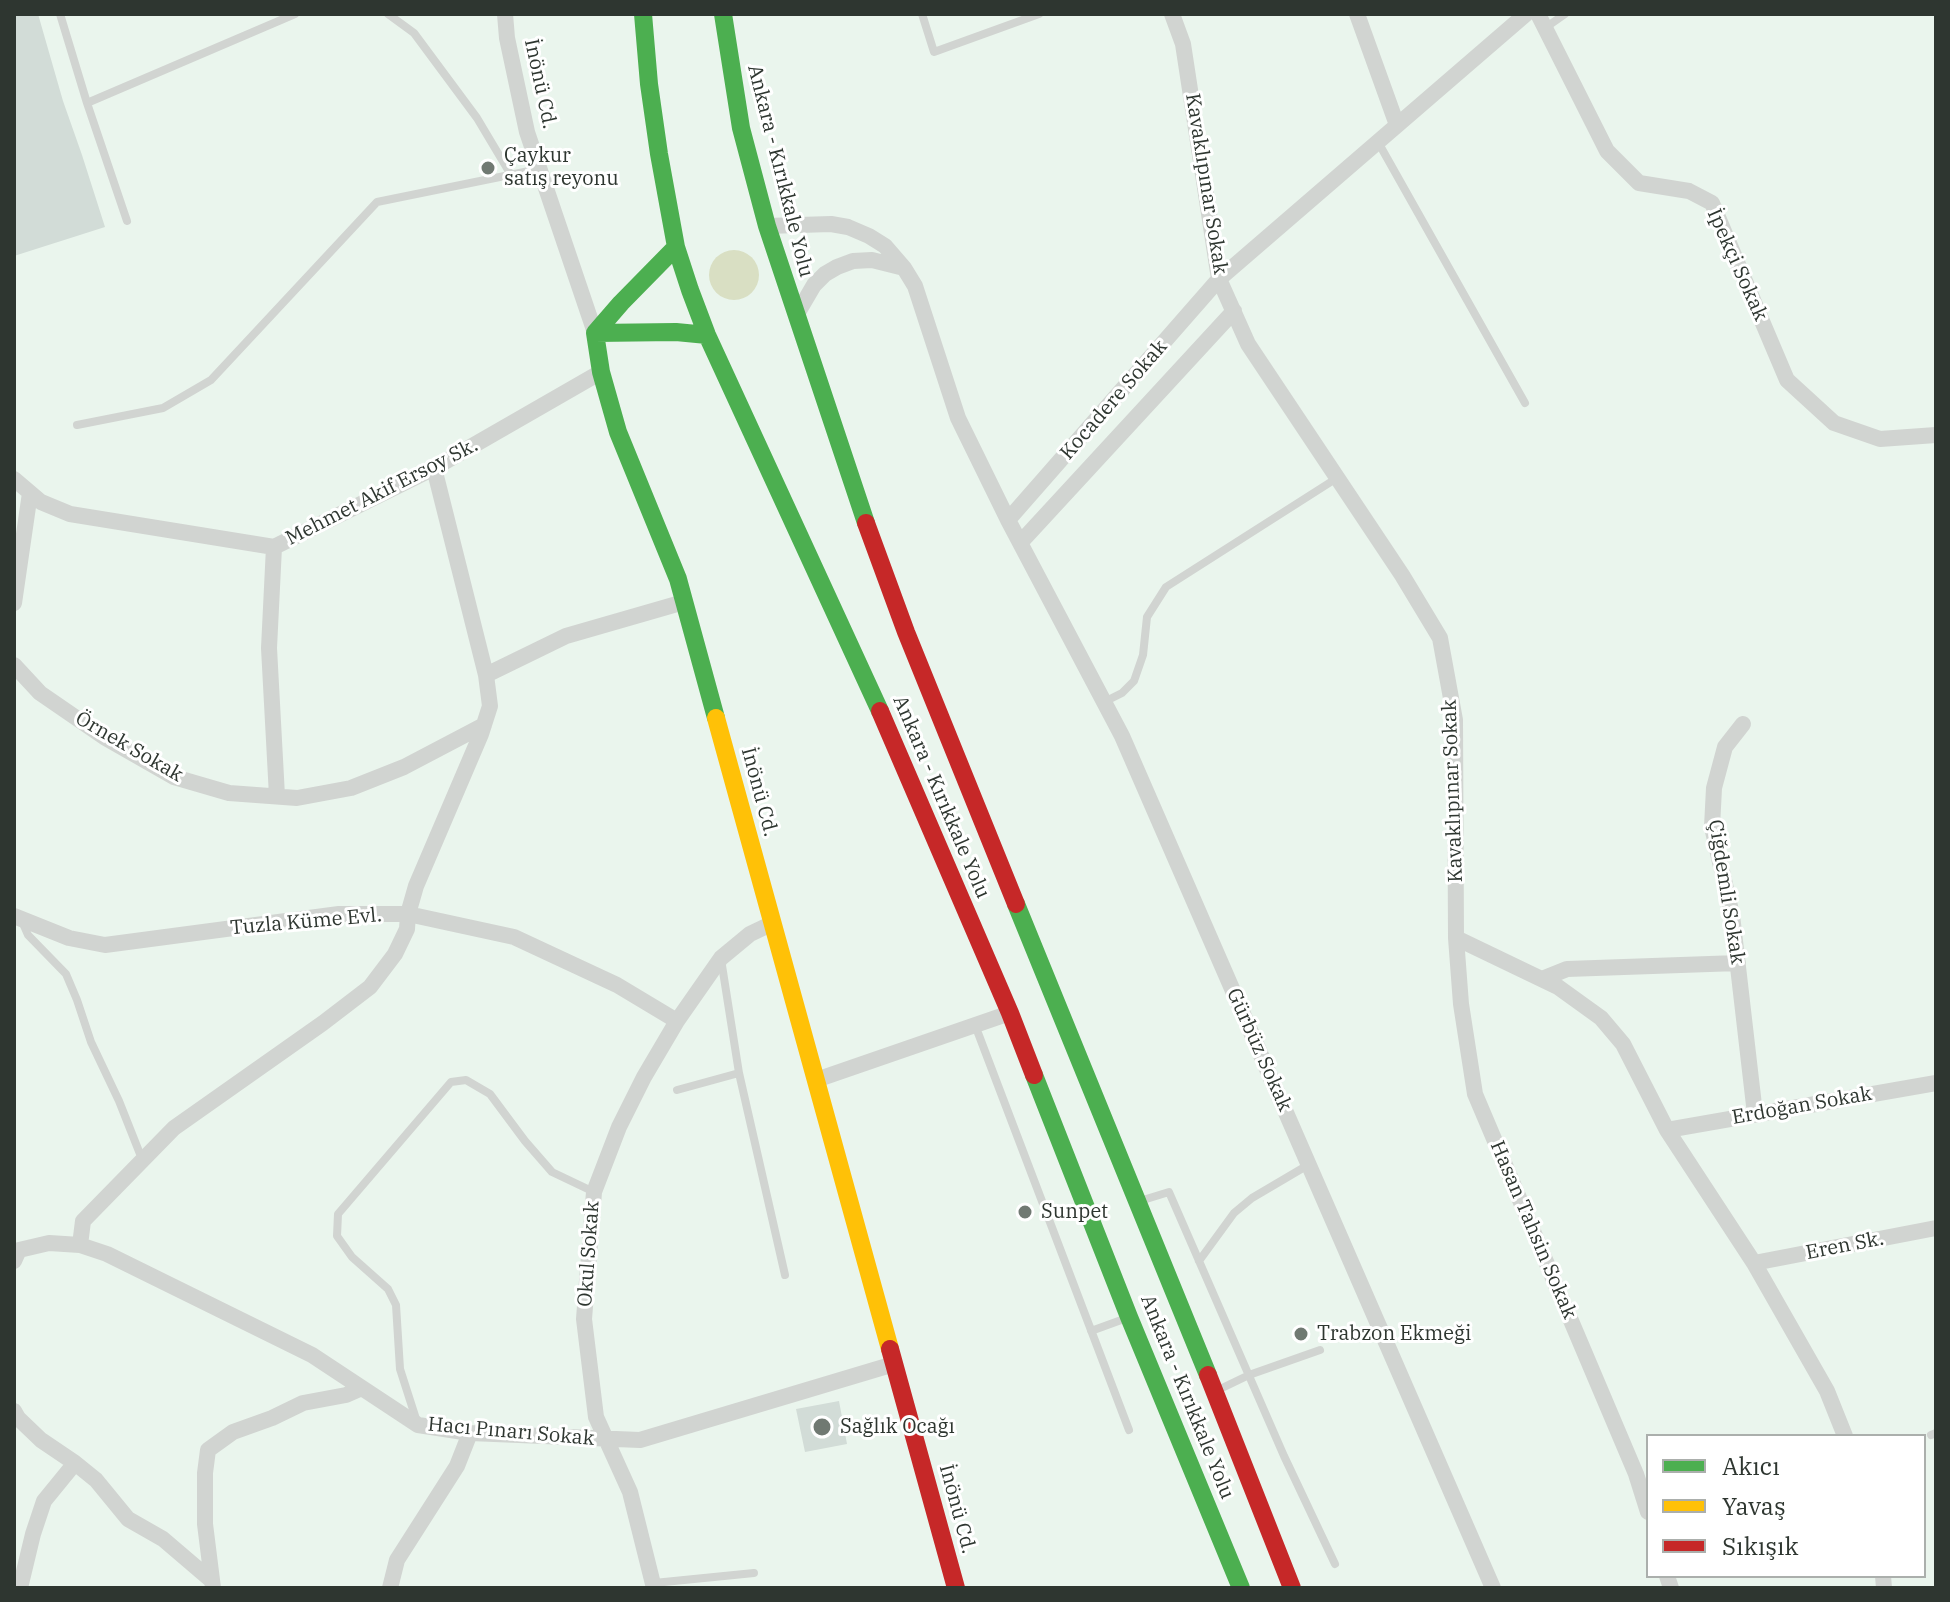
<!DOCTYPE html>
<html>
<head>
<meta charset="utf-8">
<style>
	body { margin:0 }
	#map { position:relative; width:1950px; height:1602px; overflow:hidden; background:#eaf5ed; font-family:"IBM Plex Serif",serif }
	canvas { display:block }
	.frame { position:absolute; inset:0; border:16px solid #2e3630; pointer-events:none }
	.legend { position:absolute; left:1646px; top:1434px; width:280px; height:144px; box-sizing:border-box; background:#fff; border:2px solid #abafac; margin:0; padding:10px 14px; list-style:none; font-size:24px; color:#2e3630 }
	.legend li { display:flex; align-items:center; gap:16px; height:40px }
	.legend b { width:40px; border:2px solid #abafac }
</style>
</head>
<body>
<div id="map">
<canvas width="1950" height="1602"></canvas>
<div class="frame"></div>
<ul class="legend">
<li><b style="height:10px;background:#4caf50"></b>Akıcı</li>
<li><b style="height:10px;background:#ffc107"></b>Yavaş</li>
<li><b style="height:10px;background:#c62828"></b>Sıkışık</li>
</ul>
</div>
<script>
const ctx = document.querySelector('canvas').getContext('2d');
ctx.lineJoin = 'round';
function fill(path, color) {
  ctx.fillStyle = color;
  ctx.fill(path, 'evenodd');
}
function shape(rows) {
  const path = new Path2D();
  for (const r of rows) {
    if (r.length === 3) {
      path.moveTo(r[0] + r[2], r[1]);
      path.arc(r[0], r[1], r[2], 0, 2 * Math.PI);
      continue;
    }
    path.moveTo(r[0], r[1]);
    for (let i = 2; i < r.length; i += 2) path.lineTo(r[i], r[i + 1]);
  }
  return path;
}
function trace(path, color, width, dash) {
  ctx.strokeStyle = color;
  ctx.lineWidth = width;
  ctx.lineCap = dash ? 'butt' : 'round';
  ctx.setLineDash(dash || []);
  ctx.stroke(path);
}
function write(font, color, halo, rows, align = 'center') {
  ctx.font = font + ' "IBM Plex Serif",serif';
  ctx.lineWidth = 6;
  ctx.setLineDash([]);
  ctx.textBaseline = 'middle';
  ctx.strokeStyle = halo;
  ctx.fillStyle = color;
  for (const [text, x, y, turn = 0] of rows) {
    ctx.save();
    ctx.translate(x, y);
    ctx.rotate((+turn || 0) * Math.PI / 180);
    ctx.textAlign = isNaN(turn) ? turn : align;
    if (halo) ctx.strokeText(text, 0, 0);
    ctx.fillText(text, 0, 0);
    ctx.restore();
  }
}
const green = shape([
	[734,275,25]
]);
const building = shape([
	[14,14,38,14,63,101,82,155,105,227,14,256],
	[839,1401,847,1444,805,1452,796,1409]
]);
const lane = shape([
	[60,14,87,103,127,221],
	[388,14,414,33,477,118,511,175],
	[922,14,934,52,1039,14],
	[1545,28,1565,14],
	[87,103,295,14],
	[1378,142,1525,403],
	[77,425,163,408,211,380,377,202,539,169],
	[1104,702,1122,693,1134,681,1143,655,1147,617,1166,587,1337,478],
	[21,919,28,935,66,974,77,1000,91,1042,119,1101,142,1159],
	[721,959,739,1073,785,1275],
	[975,1025,1129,1430],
	[677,1090,739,1073],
	[1143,1200,1169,1192,1284,1456,1335,1564],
	[1199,1261,1234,1213,1252,1198,1308,1165],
	[1091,1331,1124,1319],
	[1220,1389,1249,1375,1320,1350],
	[417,1422,400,1369,396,1305,388,1289,352,1257,337,1236,338,1214,451,1082,466,1080,490,1094,525,1141,552,1172,594,1192],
	[1931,1435,1936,1433],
	[654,1583,754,1573]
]);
const street = shape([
	[505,14,507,38,527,132,595,333],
	[1172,14,1183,44,1219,279,1248,344,1402,575,1440,638,1455,720,1456,938,1558,987,1601,1018,1623,1044,1667,1130,1754,1263,1827,1391,1845,1436],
	[1357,14,1397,125],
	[1538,14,1607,151,1639,183,1689,191,1712,203,1787,380,1834,423,1880,439,1936,435],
	[767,226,831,224,848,227,869,236,885,246,904,268,915,286,958,418,1008,520,1122,736,1493,1588],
	[797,314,814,285,825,274,837,267,853,261,872,260,904,268],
	[14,479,41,502,70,514,274,547,434,468,601,372],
	[1008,520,1219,279,1526,14],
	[1020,543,1234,311],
	[274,547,269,648,277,796],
	[14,603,30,493],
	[14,665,40,693,104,737,174,777,229,793,297,798,351,788,404,767,484,725],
	[486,675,566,636,684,602],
	[1743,724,1725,747,1714,788,1712,827,1732,915,1755,1114],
	[14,916,69,938,105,945,339,914,408,914,514,937,617,985,677,1021],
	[1456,938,1461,1004,1475,1094,1636,1474,1648,1512],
	[1542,979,1567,969,1738,963],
	[816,1080,1010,1013],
	[1667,1130,1936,1083],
	[80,1245,83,1221,174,1128,323,1023,370,987,395,954,407,929,408,914,416,886,481,734,490,706,486,675,434,468],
	[14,1261,19,1250,49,1243,80,1245,107,1254,312,1355,418,1425,470,1433,640,1440,894,1364],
	[1754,1263,1936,1228],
	[14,1411,18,1418,41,1440,75,1463,96,1480,128,1519,163,1539,211,1580],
	[1667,1576,1671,1588],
	[1883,1576,1884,1588],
	[20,1588,33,1534,44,1501,75,1463],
	[213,1588,205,1524,205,1473,208,1450,233,1432,272,1418,303,1403,346,1395,362,1388],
	[390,1588,397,1560,457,1466,470,1433],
	[654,1588,630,1492,596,1417,584,1319,594,1192,619,1127,644,1077,677,1021,721,958,750,934,773,923]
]);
const fast = shape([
	[643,14,649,84,659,154,676,247,690,290,707,335,880,711],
	[723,14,741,128,767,226,866,523],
	[595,333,601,372,618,432,678,579,716,718],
	[595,333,621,303,676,247],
	[595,333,676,332,707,335],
	[1016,904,1208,1375],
	[1034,1075,1129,1317,1241,1588]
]);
const slow = shape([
	[716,718,890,1349]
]);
const jam = shape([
	[866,523,906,632,1016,904],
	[880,711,1010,1013,1034,1075],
	[890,1349,956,1588],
	[1208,1375,1292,1588]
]);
const markers = [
	[488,168,8,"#707972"],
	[1025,1212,8,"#707972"],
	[1301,1334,8,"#707972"],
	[822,1427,10,"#707972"]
];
const streetNames = [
	["İnönü Cd.",540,84,78],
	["Ankara - Kırıkkale Yolu",780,171,76],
	["Kavaklıpınar Sokak",1206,184,81],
	["İpekçi Sokak",1737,265,66],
	["Kocadere Sokak",1114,400,-49],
	["Mehmet Akif Ersoy Sk.",382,492,-27],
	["Örnek Sokak",129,747,30],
	["Kavaklıpınar Sokak",1453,791,-92],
	["İnönü Cd.",759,792,75],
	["Ankara - Kırıkkale Yolu",941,797,67],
	["Çiğdemli Sokak",1726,892,81],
	["Tuzla Küme Evl.",306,922,-5],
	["Gürbüz Sokak",1259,1050,66],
	["Erdoğan Sokak",1802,1106,-10],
	["Hasan Tahsin Sokak",1533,1230,67],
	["Eren Sk.",1845,1246,-11],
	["Okul Sokak",589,1254,-86],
	["Ankara - Kırıkkale Yolu",1187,1397,68],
	["Hacı Pınarı Sokak",511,1432,5],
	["İnönü Cd.",957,1509,75]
];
const poiNames = [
	["Çaykur",504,156],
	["satış reyonu",504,179],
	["Sunpet",1041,1212],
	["Trabzon Ekmeği",1317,1334],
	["Sağlık Ocağı",840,1427]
];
fill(green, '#d9dfc3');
fill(building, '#d2dcd7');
trace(lane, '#d1d4d1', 8);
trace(street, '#d1d4d1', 16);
trace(fast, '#4caf50', 18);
trace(slow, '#ffc107', 18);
trace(jam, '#c62828', 18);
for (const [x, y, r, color] of markers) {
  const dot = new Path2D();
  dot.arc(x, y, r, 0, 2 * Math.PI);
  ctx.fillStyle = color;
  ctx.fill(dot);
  trace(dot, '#fff', 3);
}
write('20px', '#2e3630', '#fff', streetNames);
write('20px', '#2e3630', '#fff', poiNames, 'left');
</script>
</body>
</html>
